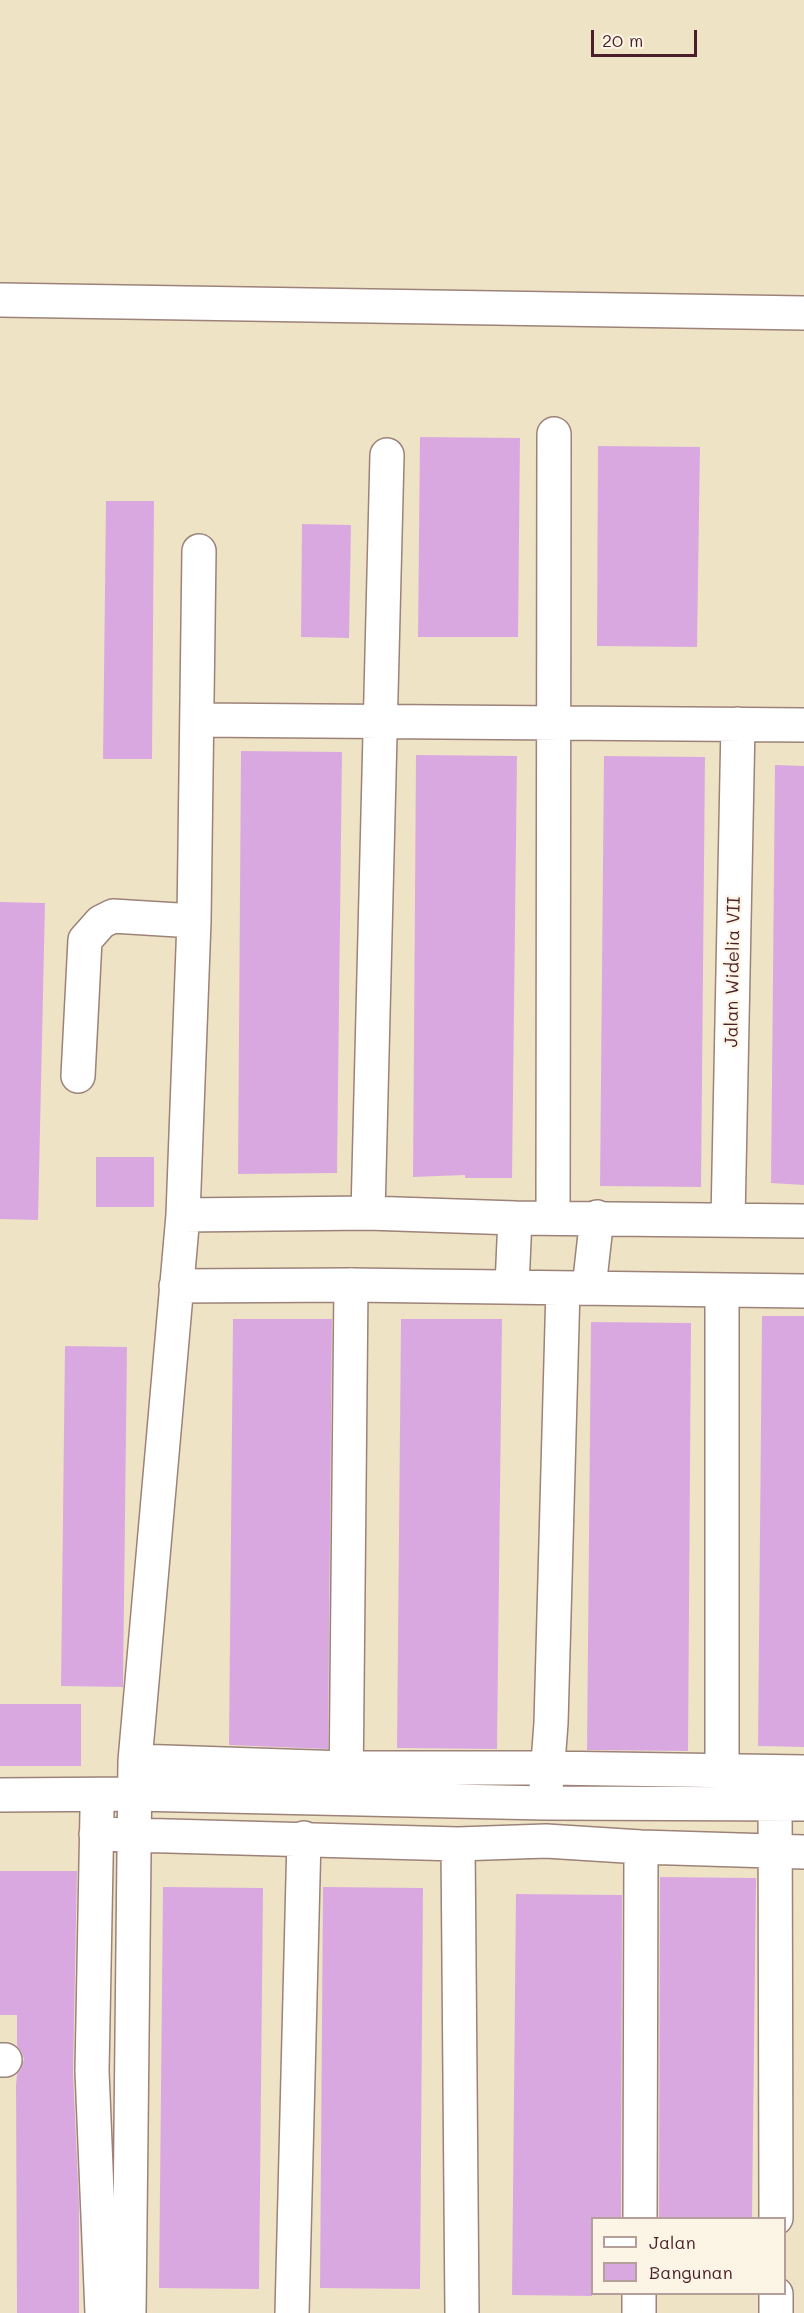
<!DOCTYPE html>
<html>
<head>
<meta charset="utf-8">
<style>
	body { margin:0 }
	#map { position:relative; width:804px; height:2313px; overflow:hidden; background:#eee4c5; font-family:Mali,sans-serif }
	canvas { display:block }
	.legend { position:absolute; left:591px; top:2217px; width:195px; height:78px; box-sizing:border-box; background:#fcf5e5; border:2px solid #b59f9b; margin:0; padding:8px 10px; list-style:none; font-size:18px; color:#4a1f2b }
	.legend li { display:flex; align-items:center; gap:12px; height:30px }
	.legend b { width:30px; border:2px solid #b59f9b }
	.scale { position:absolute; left:591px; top:30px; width:106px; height:27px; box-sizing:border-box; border:3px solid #4a1f2b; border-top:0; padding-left:8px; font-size:18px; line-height:21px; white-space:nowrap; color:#4a1f2b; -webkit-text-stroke:4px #fcf5e5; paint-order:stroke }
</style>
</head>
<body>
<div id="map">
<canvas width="804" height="2313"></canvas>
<ul class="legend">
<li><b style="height:8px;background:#fff"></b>Jalan</li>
<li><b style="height:16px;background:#daa8e1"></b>Bangunan</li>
</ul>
<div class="scale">20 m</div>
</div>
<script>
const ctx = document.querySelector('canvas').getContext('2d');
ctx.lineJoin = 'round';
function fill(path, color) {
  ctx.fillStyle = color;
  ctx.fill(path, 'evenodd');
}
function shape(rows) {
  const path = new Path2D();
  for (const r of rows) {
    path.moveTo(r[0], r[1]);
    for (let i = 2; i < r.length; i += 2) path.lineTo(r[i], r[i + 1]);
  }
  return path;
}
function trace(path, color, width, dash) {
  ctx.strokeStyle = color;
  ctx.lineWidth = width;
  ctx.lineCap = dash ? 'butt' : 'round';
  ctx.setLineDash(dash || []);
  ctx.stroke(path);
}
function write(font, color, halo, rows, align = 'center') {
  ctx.font = font + ' Mali,sans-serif';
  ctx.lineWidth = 4.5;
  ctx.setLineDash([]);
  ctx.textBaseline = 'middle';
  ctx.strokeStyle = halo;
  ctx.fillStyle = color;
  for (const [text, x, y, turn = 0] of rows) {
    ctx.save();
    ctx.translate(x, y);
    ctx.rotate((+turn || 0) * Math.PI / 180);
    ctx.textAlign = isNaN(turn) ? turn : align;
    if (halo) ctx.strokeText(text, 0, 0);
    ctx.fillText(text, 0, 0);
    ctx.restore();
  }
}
const building = shape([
	[420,437,520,438,518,637,418,637],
	[598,446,700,447,697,647,597,646],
	[106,501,154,501,152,759,103,759],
	[302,524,351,525,349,638,301,637],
	[241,751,342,752,337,1173,238,1174],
	[416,755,517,756,512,1178,465,1178,465,1175,413,1177],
	[604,756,705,757,701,1187,600,1186],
	[775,765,804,766,804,1185,771,1183],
	[0,902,45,903,38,1220,0,1219],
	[96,1157,154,1157,154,1207,96,1207],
	[762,1316,804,1316,804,1747,758,1746],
	[233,1319,332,1319,328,1749,229,1745],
	[401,1319,502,1319,497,1749,397,1748],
	[591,1322,691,1323,688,1751,587,1750],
	[65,1346,127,1347,123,1687,61,1686],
	[0,1704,81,1704,81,1766,0,1766],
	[0,1871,77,1871,73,2072,79,2204,79,2313,17,2313,16,2086,17,2074,21,2069,24,2059,21,2051,17,2046,17,2015,0,2015],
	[660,1877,756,1878,752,2218,659,2218],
	[163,1887,263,1888,259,2289,159,2288],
	[323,1887,423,1888,420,2289,320,2288],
	[516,1894,622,1895,621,2218,592,2218,592,2296,512,2295]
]);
const minor = shape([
	[0,300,804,313],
	[198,720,804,725],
	[78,1076,85,940,101,922,113,916,194,921],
	[368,1213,387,455],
	[183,1215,368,1213,515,1218,804,1221],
	[553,1218,554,434],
	[728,1220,738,724],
	[176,1286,351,1285,804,1291],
	[512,1286,515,1218],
	[589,1288,597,1217],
	[135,1761,345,1768,549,1768,804,1772],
	[722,1772,722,1290],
	[775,1782,776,2218],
	[346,1790,351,1285],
	[546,1790,551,1723,563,1288],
	[0,1795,134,1794,545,1803,804,1804],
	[97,1811,92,2071,102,2313],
	[96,1834,458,1844,546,1841,641,1847,804,1852],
	[458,1844,462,2313],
	[0,2060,5,2060],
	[640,2218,641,1847],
	[776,2294,776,2313],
	[129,2313,135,1761,183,1215,194,921,199,551],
	[292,2313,304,1838],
	[639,2313,639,2294]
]);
const streetNames = [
	["Jalan Widelia VII",733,972,-89]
];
fill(building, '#daa8e1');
trace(minor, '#9c8278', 36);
trace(minor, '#fff', 33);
write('18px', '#4a1f2b', '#fcf5e5', streetNames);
</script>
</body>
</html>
